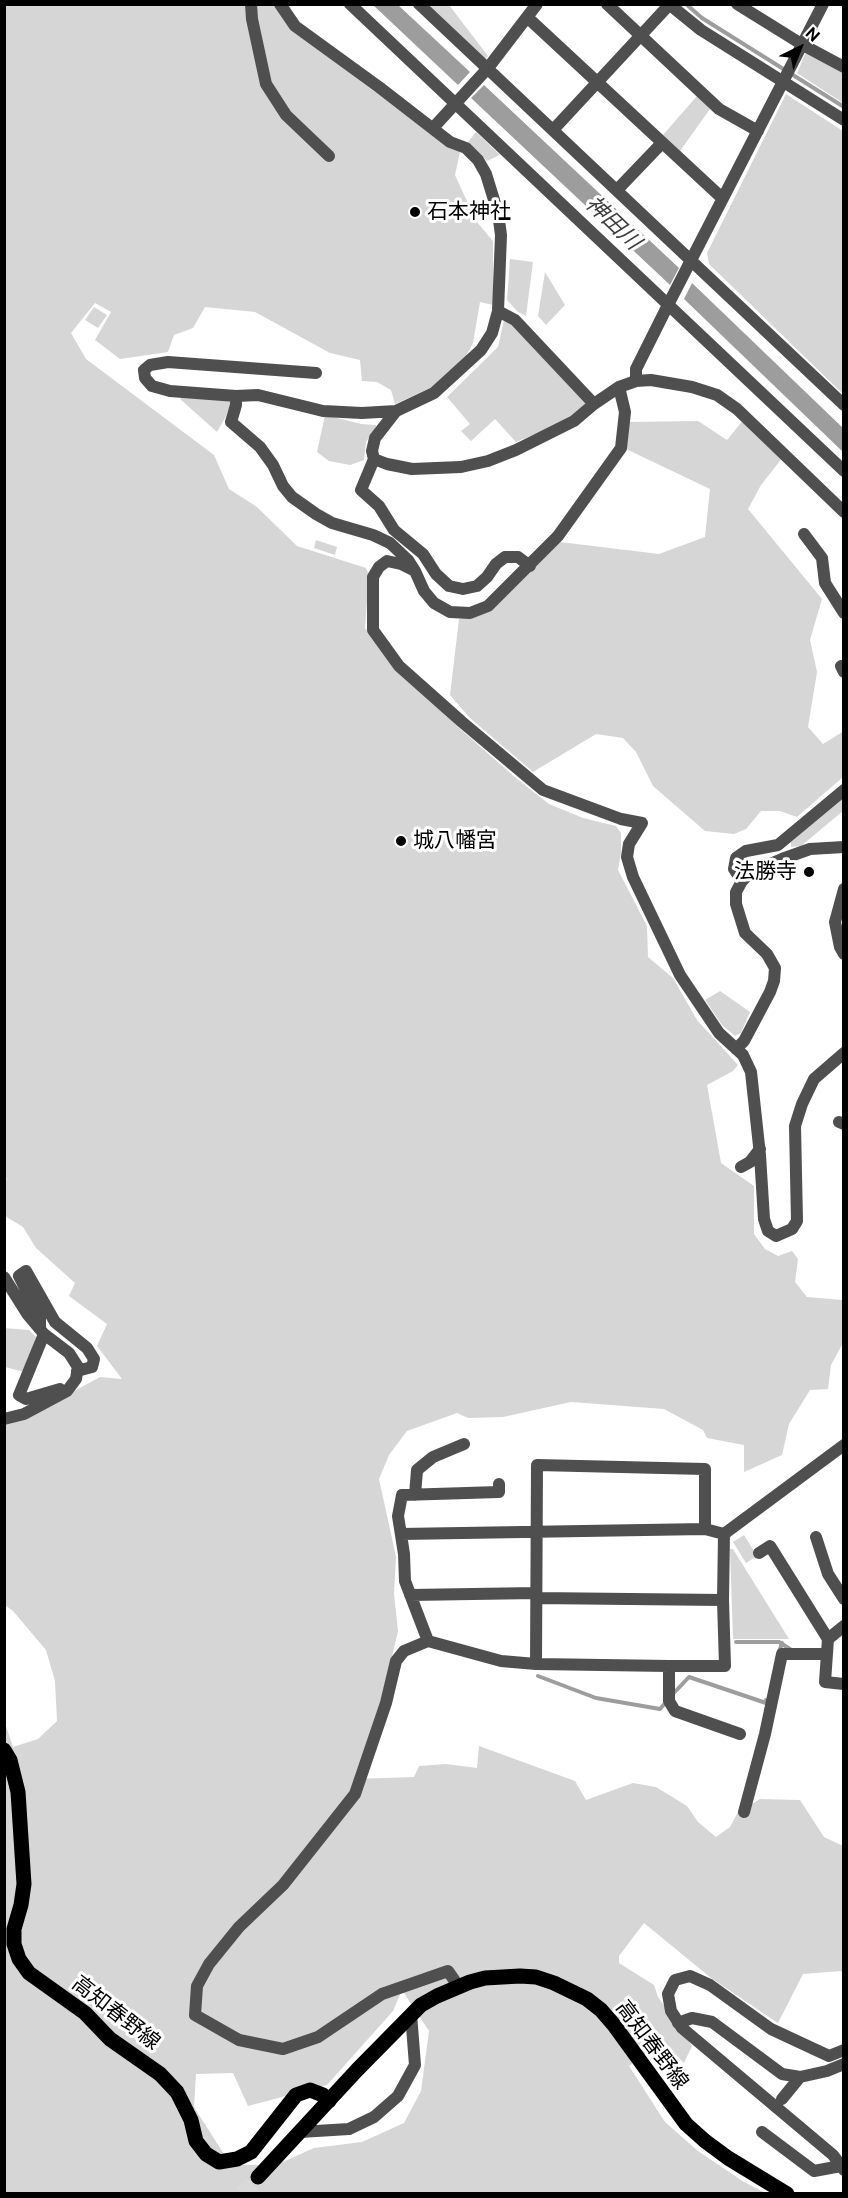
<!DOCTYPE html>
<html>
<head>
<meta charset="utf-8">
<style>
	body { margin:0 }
	#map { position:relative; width:848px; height:2198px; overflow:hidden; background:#fff; font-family:"Public Sans",sans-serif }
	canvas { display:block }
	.frame { position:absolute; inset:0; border:6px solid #000; pointer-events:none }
	.north { position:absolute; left:770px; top:18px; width:60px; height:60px; -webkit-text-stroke:4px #fff; paint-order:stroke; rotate:43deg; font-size:16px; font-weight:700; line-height:24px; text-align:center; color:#000 }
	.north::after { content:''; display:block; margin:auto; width:21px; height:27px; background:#000; clip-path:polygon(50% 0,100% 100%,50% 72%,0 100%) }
</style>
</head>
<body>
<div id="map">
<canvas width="848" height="2198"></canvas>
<div class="frame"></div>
<div class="north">N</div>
</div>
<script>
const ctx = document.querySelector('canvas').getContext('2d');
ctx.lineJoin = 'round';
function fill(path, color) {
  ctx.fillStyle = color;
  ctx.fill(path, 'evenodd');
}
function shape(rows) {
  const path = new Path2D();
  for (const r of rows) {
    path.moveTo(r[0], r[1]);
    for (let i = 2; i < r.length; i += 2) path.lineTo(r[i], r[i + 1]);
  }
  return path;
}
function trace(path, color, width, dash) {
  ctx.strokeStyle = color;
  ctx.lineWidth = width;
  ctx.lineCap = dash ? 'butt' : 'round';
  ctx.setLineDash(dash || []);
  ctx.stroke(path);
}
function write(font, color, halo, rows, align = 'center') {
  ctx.font = font + ' "Public Sans","Noto Sans JP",sans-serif';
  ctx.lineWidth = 6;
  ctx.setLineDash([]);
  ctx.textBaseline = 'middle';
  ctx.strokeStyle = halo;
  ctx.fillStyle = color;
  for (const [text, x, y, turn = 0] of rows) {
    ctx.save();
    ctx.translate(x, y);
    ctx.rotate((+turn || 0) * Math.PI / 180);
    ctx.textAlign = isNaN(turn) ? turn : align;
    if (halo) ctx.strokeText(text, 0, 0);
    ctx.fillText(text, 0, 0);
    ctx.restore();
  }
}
const green = shape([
	[4,5,276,5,460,152,455,175,476,221,493,241,493,305,480,302,473,343,465,358,437,385,395,404,391,390,377,382,362,381,360,360,330,353,255,312,205,307,193,328,174,335,168,352,120,359,95,340,111,312,95,303,71,333,86,359,214,455,229,489,257,507,297,546,366,568,369,575,365,628,390,663,458,727,517,779,549,804,583,818,616,826,621,833,621,853,618,870,647,926,648,957,673,978,697,1020,738,1065,733,1071,707,1085,721,1163,754,1186,754,1234,765,1249,778,1256,792,1251,798,1259,795,1282,807,1297,843,1300,843,1343,831,1365,828,1389,810,1390,789,1424,782,1455,744,1472,744,1445,707,1438,703,1430,664,1409,571,1402,503,1417,468,1418,457,1413,407,1431,389,1455,379,1479,396,1557,394,1594,398,1631,382,1699,354,1779,414,1777,419,1766,446,1764,477,1768,479,1746,575,1781,586,1800,633,1783,656,1787,687,1806,698,1822,716,1837,730,1827,738,1812,760,1799,800,1800,824,1837,843,1846,843,1973,841,1971,803,1974,778,2023,711,1978,644,1923,619,1956,619,1963,654,1985,658,1997,692,2046,684,2063,662,2041,629,2066,665,2122,698,2151,744,2182,766,2193,5,2193,5,1723,13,1747,38,1739,57,1721,55,1681,46,1650,13,1611,5,1605,5,1424,25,1418,100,1377,122,1379,97,1346,107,1324,69,1296,75,1283,36,1248,23,1227,5,1216,5,1182,7,1179,4,1177],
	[402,1990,429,2031,421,2091,404,2123,362,2142,314,2148,276,2165,233,2165,229,2162,194,2107,196,2074,233,2073,248,2106,327,2085,393,2011],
	[424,5,449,5,488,56,484,60],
	[807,50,843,70,843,103,797,73],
	[786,94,843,131,843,394,709,264,707,253],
	[697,96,710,109,680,151,663,135],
	[476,132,500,155,487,161,468,142],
	[510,259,533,262,526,316,518,312,507,300],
	[545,272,565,305,546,325,538,316],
	[94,307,107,315,98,328,85,320],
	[504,320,513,323,589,404,564,422,516,442,495,419,471,441,461,431,470,424,447,397,498,347],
	[185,396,232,400,225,418,217,432,180,399],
	[325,415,361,424,376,425,376,427,366,442,364,460,350,465,329,461,317,452],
	[744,419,783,457,761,485,748,509,822,599,810,640,817,672,808,727,823,744,844,731,843,777,797,817,780,811,761,811,746,829,734,834,705,831,653,786,636,752,623,738,596,734,533,772,470,718,450,695,459,619,471,617,560,542,659,554,705,537,710,489,626,449,629,422,698,421,727,440],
	[316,540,337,547,335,555,314,548],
	[843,796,843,811,801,846,791,847,791,842],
	[720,991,750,1012,741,1033,735,1036,722,1025,705,1000],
	[4,1328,29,1330,36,1337,24,1372,5,1367],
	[744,1535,757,1556,746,1563,733,1542],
	[730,1549,733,1549,789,1639,733,1639]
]);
const water = shape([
	[373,5,398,5,470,72,458,85],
	[484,85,679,268,670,285,471,98],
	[692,283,843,428,843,452,684,299]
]);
const stream = shape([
	[686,4,702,18,844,107],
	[736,1642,779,1642,790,1649],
	[779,1652,782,1643],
	[538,1676,596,1698,660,1709,667,1701],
	[672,1695,689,1677,766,1703,766,1700]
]);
const primaryTunnel = shape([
	[242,2194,258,2177]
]);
const minor = shape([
	[251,4,252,19,266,84,286,115,329,156],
	[350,4,844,471],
	[419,4,844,405],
	[607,4,719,109,758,131],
	[669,4,701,30,844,120],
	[737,4,803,45,844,67],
	[527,17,722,198],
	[433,128,488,68,537,4],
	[553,130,669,5],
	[617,190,662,143],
	[498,311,515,320,594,404],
	[316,373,168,362,150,365,144,370,145,378,152,386,170,391,236,396,236,405,231,422,260,447,273,465,283,486,292,497,316,514,332,523,373,535,390,543,408,560,415,571,424,591,434,603,450,612,470,613,488,606,558,536,621,448,625,412,619,387],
	[636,381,636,369,670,301,823,4],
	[236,396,258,395,323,411,362,413,396,411,434,393,481,350,492,333,498,311,501,235,498,213,486,174,478,160,466,148,450,142,379,87,295,26,280,4],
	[396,411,375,438,372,451,374,459,387,464,412,469,461,467,488,461,516,450,574,421,594,404,619,387,636,381,651,380,692,387,717,395,737,409,844,512],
	[374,459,361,490,379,506,394,530,423,554,436,574,449,586,463,589,477,586,487,577,496,564,505,557,518,557,530,566],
	[804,534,822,558,825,583,844,613],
	[415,571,401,564,387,561,379,567,373,577,373,630,399,666,462,722,543,790,621,819,642,823,629,844,627,857,633,877,680,975,719,1033,743,1055,751,1072,760,1155,764,1219,768,1231,776,1236,792,1229,797,1221,795,1126,802,1104,814,1079,844,1053],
	[841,666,844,672],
	[742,881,734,869,736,858,746,851,778,845,844,790],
	[844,889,835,922,840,947,844,954],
	[736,1049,744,1041,770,992,774,981,775,968,767,954,745,933,736,904,736,892,742,881,751,872,782,859,810,849,844,847],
	[839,1122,844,1124],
	[741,1167,750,1162,760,1149],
	[4,1277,28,1315,44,1334,69,1353,78,1367,76,1379,67,1391,24,1414,4,1419],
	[40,1329,40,1317,19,1276,26,1271,55,1322,87,1348,94,1359,92,1367,77,1371],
	[44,1334,19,1395,26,1399,60,1389],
	[499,1484,499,1492,402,1495,398,1516,404,1554,405,1581,428,1641,501,1661,536,1664],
	[415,1495,417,1470,433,1457,464,1444],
	[401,1534,705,1529,724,1534],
	[724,1534,844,1445],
	[816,1537,828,1574,844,1599],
	[759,1553,770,1546,828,1639,825,1682,844,1684],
	[410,1595,536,1593],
	[536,1598,723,1600,724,1534],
	[723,1600,725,1666,669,1666,669,1701,675,1711,740,1734],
	[828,1639,844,1626],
	[428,1641,404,1651,396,1661,386,1703,355,1794,283,1885,239,1927,209,1964,197,1986,195,2015,239,2040,283,2049,318,2037,382,1994,448,1971,459,1987],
	[669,1666,536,1664,537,1465,705,1469,705,1529],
	[744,1812,765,1734,782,1654,827,1654],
	[678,2023,692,2018,712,2022,782,2074,800,2077],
	[844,2050,829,2056,771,2029,710,1985,690,1976,675,1980,668,1994,671,2011,682,2028,833,2155,844,2170],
	[782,2099,800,2077,827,2071,844,2064],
	[300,2132,349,2129,374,2117,398,2096,415,2065,411,2014],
	[762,2132,814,2171,841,2166]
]);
const primary = shape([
	[4,1750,10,1760,18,1792,24,1884,21,1905,14,1929,14,1944,19,1959,29,1973,85,2013,110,2039,160,2074,177,2092,191,2120,196,2141,206,2154,219,2162,237,2159,251,2152,296,2095,310,2090,323,2095,329,2101],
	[258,2177,357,2070,421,2005,437,1996,470,1982,485,1978,520,1976,536,1977,554,1983,587,1999,601,2010,614,2025,686,2124,705,2141,728,2158,787,2194]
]);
const markers = [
	[415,212,6,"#000"],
	[401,841,6,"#000"],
	[809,872,6,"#000"]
];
const poiNames = [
	["石本神社",427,212],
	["城八幡宮",413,841],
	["法勝寺",797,872,"right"]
];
const streetNames = [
	["高知春野線",116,2013,38],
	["高知春野線",652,2045,53]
];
const waterNames = [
	["神田川",613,223,44]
];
fill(green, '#d6d6d6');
fill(water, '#9d9d9d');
trace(stream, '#9d9d9d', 4);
trace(primaryTunnel, '#d9d9d9', 15, [15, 8]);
trace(minor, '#4f4f4f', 12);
trace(primary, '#000', 15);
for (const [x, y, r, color] of markers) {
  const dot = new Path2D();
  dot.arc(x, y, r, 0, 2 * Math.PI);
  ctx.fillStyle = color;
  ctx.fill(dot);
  trace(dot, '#fff', 2);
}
write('21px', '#000', '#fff', poiNames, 'left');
write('21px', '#000', '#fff', streetNames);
write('italic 22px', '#3e3e3e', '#fff', waterNames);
</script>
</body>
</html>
